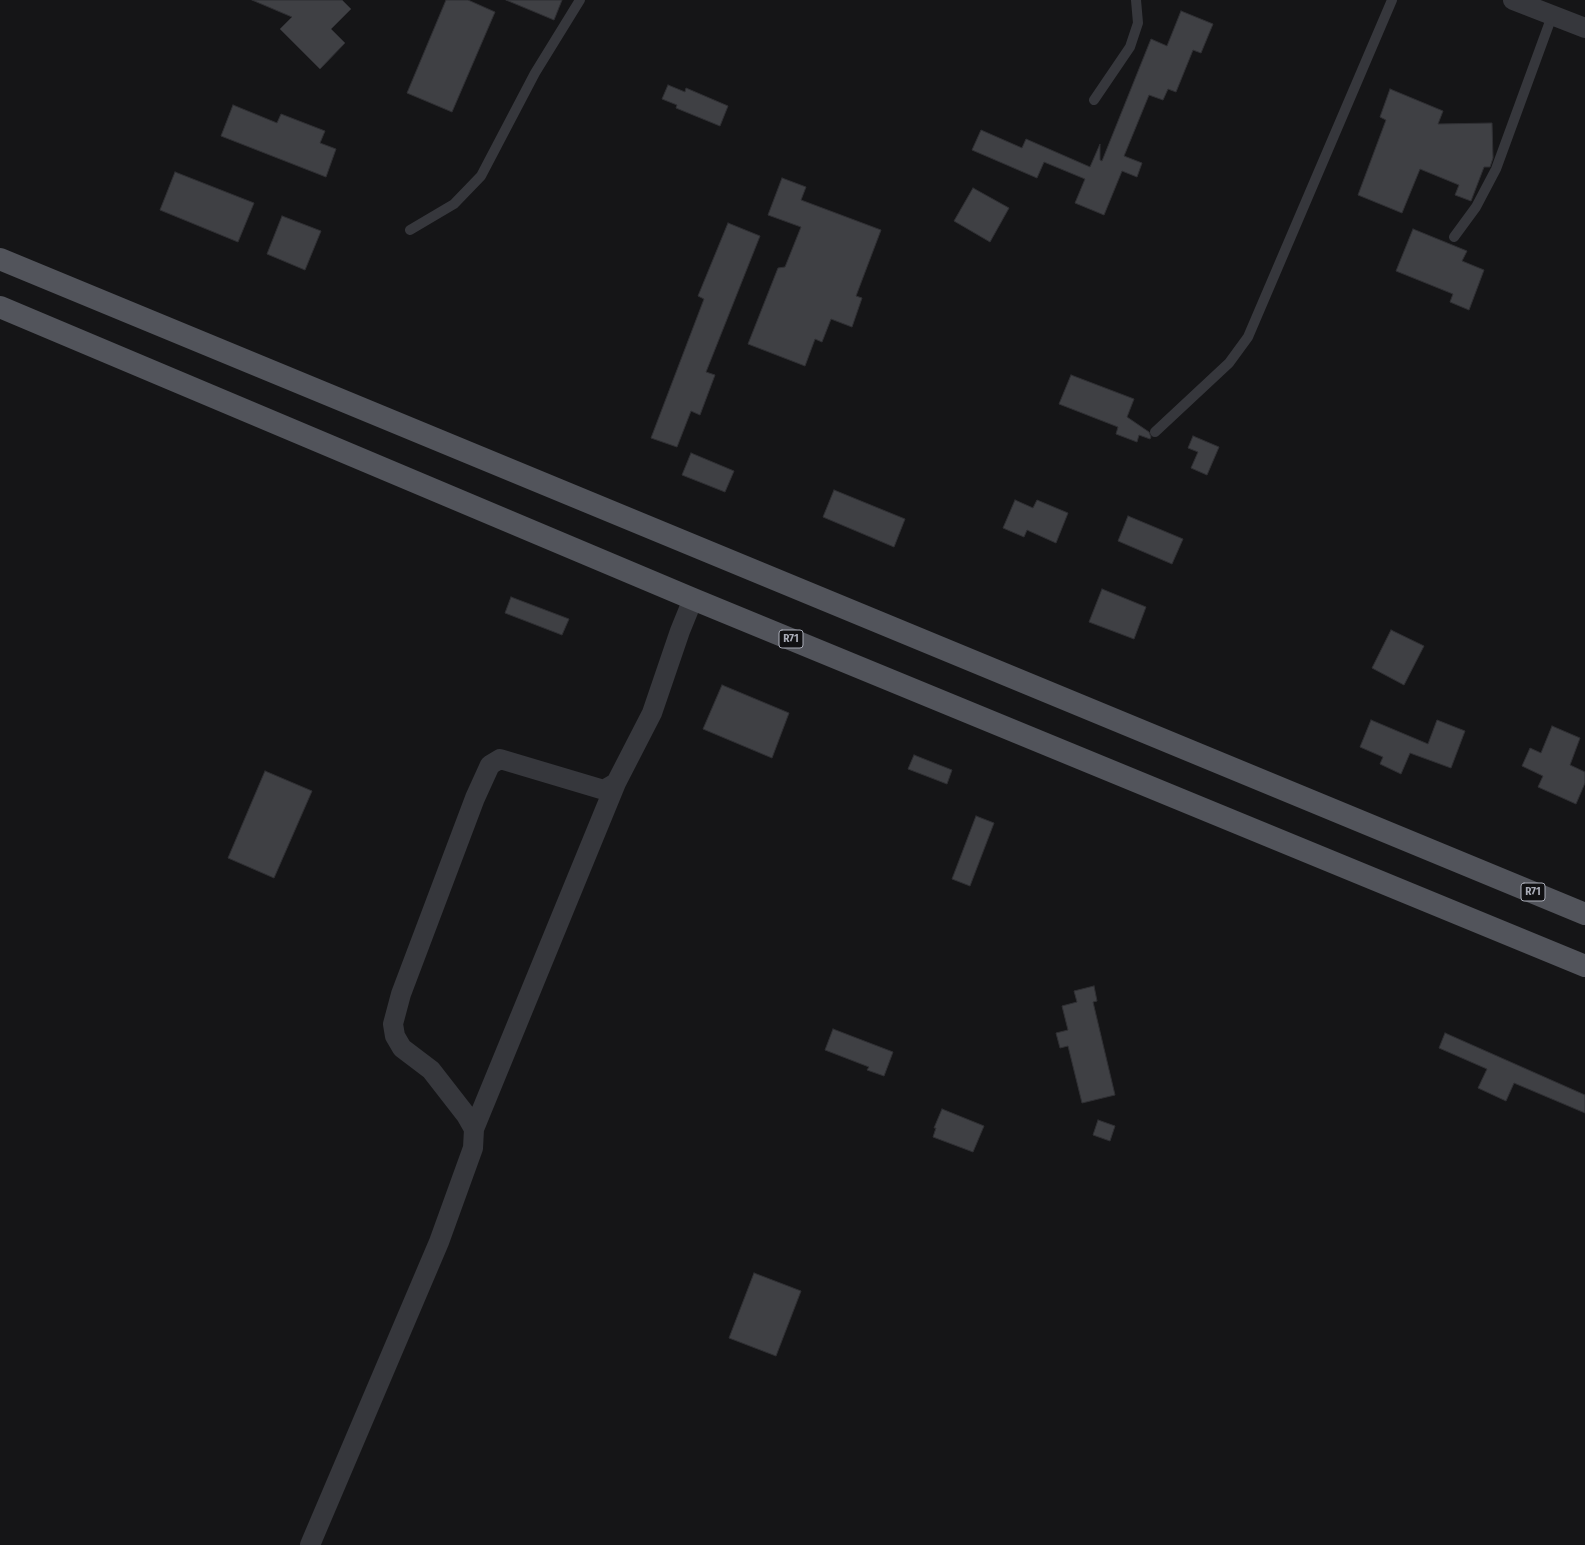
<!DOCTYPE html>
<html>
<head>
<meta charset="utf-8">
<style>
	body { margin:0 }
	canvas { display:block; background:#151517 }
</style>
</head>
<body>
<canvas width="1585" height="1545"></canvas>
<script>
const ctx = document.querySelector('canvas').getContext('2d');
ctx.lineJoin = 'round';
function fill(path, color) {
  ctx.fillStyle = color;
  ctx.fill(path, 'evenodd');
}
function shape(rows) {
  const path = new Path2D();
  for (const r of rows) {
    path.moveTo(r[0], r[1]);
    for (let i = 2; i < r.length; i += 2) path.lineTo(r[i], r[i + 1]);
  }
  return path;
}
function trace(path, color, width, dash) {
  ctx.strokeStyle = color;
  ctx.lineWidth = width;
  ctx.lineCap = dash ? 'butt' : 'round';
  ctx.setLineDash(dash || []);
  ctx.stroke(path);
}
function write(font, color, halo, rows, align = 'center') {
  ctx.font = font + ' "Fira Sans Condensed",sans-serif';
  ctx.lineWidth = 4;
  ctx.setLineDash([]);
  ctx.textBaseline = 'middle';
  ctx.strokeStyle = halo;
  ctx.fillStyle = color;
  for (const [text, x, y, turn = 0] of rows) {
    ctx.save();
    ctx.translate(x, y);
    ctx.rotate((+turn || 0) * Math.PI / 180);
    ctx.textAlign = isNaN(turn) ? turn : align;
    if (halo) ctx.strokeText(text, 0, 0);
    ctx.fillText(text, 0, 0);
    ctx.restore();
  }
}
const building = shape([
	[252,0,342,0,351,9,331,29,345,43,320,69,280,29,292,17,252,0],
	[446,0,468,0,495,12,452,112,407,93,446,0],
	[506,0,562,0,554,20,506,0],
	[1181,11,1213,24,1201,53,1193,50,1176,92,1168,89,1163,100,1149,95,1124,156,1142,163,1137,177,1122,171,1104,215,1075,203,1085,179,1044,162,1037,178,972,150,981,130,1022,148,1026,139,1090,167,1100,144,1100,160,1102,161,1151,39,1167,46,1181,11],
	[668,85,685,92,686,88,728,106,720,126,676,108,677,105,662,99,668,85],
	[1390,89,1443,111,1438,124,1492,123,1493,158,1490,167,1484,167,1471,201,1455,195,1459,185,1420,169,1402,213,1358,195,1386,120,1380,117,1390,89],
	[233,105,277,123,281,114,325,131,320,143,336,149,326,177,221,136,233,105],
	[175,172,254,203,238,242,160,210,175,172],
	[782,178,806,187,801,200,881,230,856,296,862,298,852,327,831,319,822,342,815,339,805,366,748,344,778,268,785,267,801,227,768,215,782,178],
	[973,188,1009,208,990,242,954,221,973,188],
	[282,216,321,231,305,270,267,254,282,216],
	[728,223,760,236,706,372,715,375,700,415,691,411,677,447,651,438,704,299,698,296,728,223],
	[1413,229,1467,251,1462,261,1484,270,1469,310,1450,302,1453,294,1396,271,1413,229],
	[1071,375,1134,399,1127,417,1149,432,1151,437,1150,439,1139,435,1137,442,1116,434,1118,427,1059,404,1071,375],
	[1193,436,1219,447,1207,475,1191,468,1198,452,1188,448,1193,436],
	[691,453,734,471,725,492,682,475,691,453],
	[834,490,905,519,894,547,823,517,834,490],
	[1015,500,1033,508,1037,500,1068,513,1056,543,1027,530,1024,537,1003,528,1015,500],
	[1128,516,1183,539,1172,564,1118,541,1128,516],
	[1102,589,1146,607,1134,639,1089,622,1102,589],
	[511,597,569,619,562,635,505,613,511,597],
	[1391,630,1424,646,1404,685,1372,668,1391,630],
	[722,685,789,713,772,758,703,729,722,685],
	[1371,720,1428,744,1437,720,1465,731,1451,768,1410,753,1401,774,1380,764,1383,757,1360,747,1371,720],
	[1552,726,1580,738,1570,765,1585,772,1585,783,1576,804,1538,787,1543,776,1522,766,1530,748,1541,753,1552,726],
	[914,755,952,770,947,784,908,769,914,755],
	[265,771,312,791,274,878,228,858,265,771],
	[976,816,994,823,970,886,952,879,976,816],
	[1094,986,1097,1001,1093,1002,1115,1095,1082,1103,1068,1046,1060,1048,1056,1033,1068,1030,1062,1006,1077,1002,1074,991,1094,986],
	[833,1029,893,1052,884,1076,867,1070,869,1067,825,1050,833,1029],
	[1445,1033,1585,1095,1585,1113,1514,1083,1506,1101,1478,1088,1487,1069,1439,1048,1445,1033],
	[942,1109,984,1126,973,1152,933,1137,936,1128,934,1128,942,1109],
	[1098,1120,1115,1126,1110,1141,1093,1135,1098,1120],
	[754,1273,801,1291,776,1356,729,1338,754,1273]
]);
const service = shape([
	[1094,100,1130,47,1138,23,1136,0],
	[410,230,454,204,481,176,535,73,580,0],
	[1454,237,1476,207,1496,169,1552,16],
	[1155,432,1229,363,1248,337,1392,0]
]);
const minor = shape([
	[1513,0,1585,28],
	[474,1129,616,783],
	[310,1545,439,1242,473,1148,474,1129,466,1115,431,1070,402,1048,395,1036,393,1024,401,994,475,798,490,765,500,759,604,790,616,783,652,713,680,631,693,599]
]);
const primary = shape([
	[0,259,1585,914],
	[0,307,693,599,1585,966]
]);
const shields = [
	[791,639,24],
	[1533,892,24]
];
const shieldNames = [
	["R71",791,639],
	["R71",1533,892]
];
fill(building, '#3f4044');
trace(building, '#2f2f33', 1);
trace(service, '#36373c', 10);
trace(minor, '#36373c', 20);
trace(primary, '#52545b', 22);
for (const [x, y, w] of shields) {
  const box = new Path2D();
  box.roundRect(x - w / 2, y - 9, w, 18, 3);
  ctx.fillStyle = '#101012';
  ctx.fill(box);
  trace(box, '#a8abb6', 1);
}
write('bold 11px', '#a8abb6', null, shieldNames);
</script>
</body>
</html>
